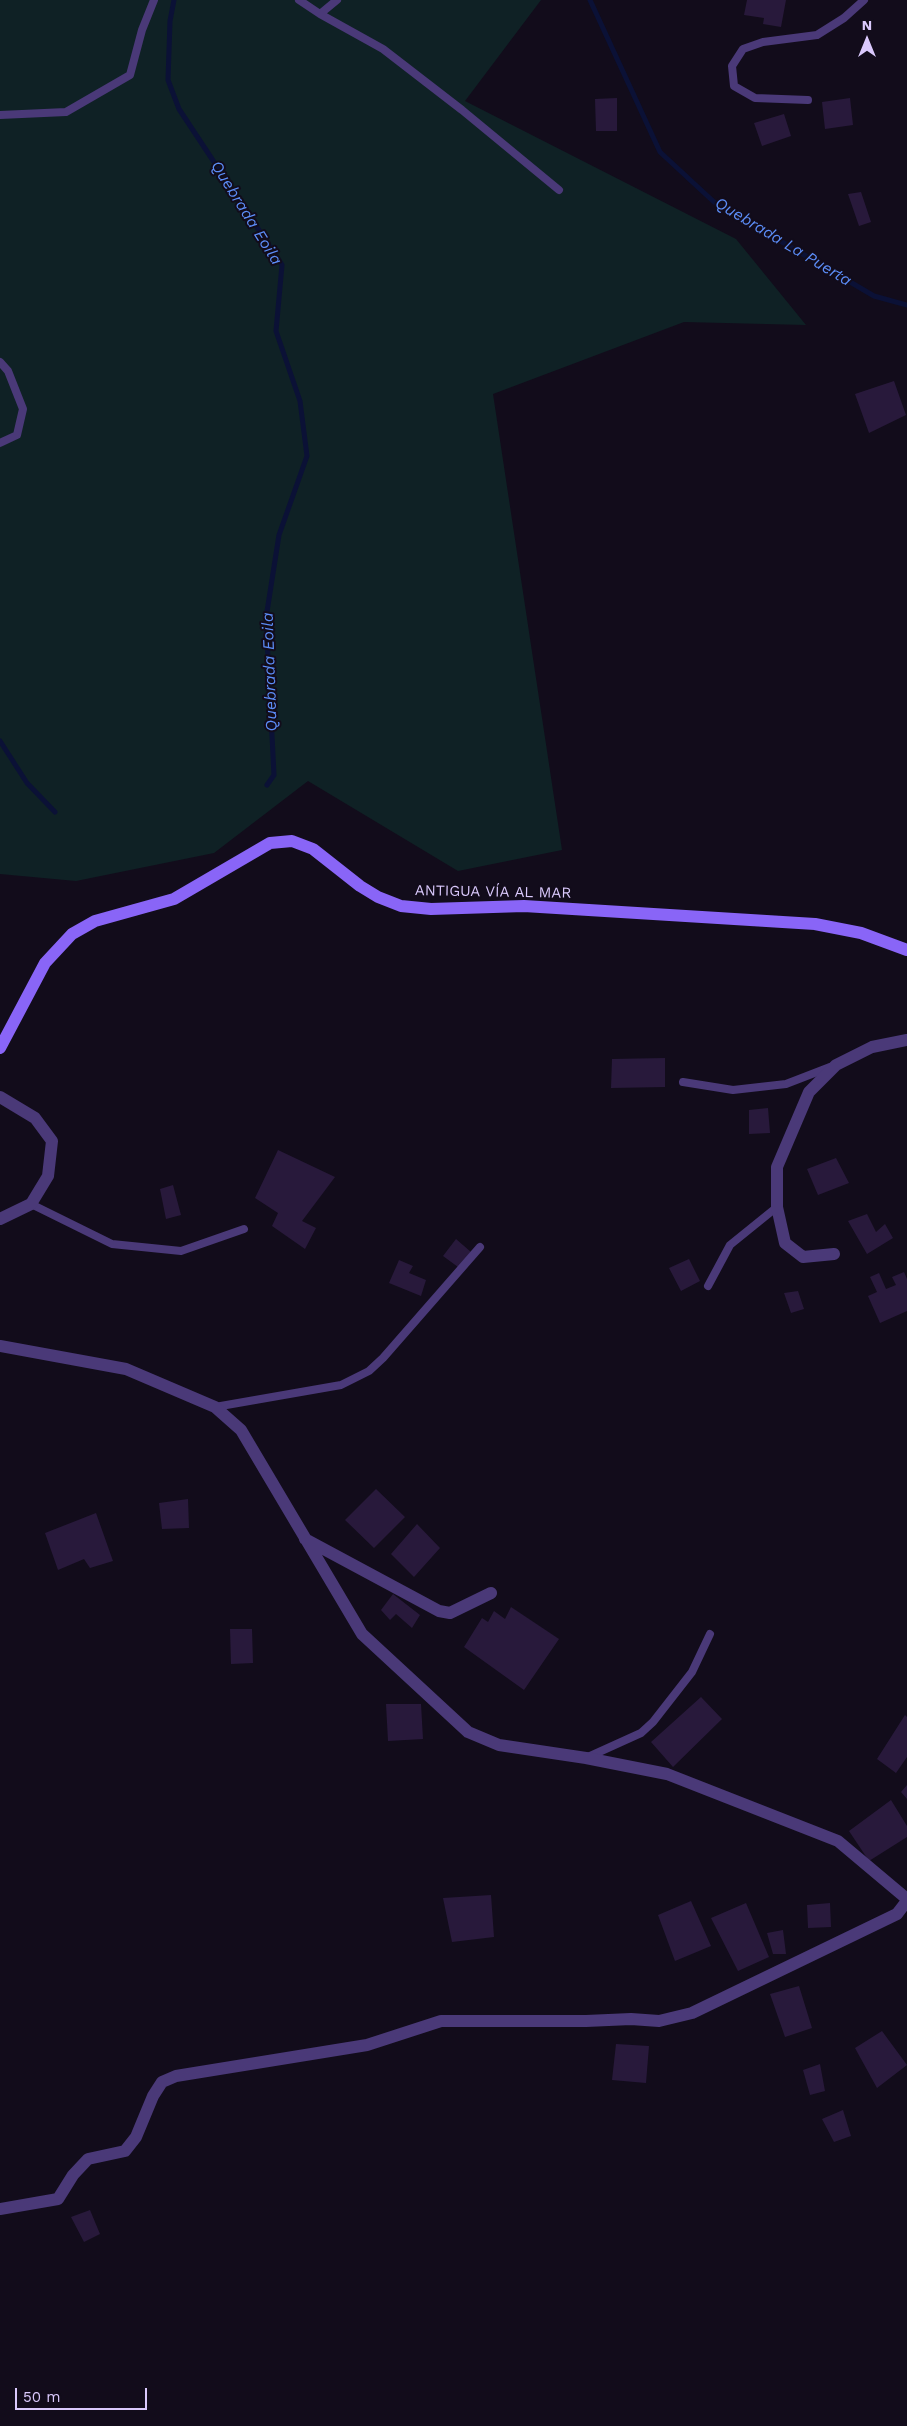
<!DOCTYPE html>
<html>
<head>
<meta charset="utf-8">
<style>
	body { margin:0 }
	#map { position:relative; width:907px; height:2426px; overflow:hidden; background:#120c1b; font-family:"Work Sans",sans-serif }
	canvas { display:block }
	.north { position:absolute; left:842px; top:15px; width:50px; height:50px; -webkit-text-stroke:4px #120c1b; paint-order:stroke; rotate:0deg; font-size:14px; font-weight:700; line-height:20px; text-align:center; color:#dac9fc }
	.north::after { content:''; display:block; margin:auto; width:18px; height:22px; background:#dac9fc; clip-path:polygon(50% 0,100% 100%,50% 72%,0 100%) }
	.scale { position:absolute; left:15px; top:2388px; width:132px; height:22px; box-sizing:border-box; border:2px solid #dac9fc; border-top:0; padding-left:6px; font-size:15px; line-height:18px; white-space:nowrap; color:#dac9fc; -webkit-text-stroke:4px #120c1b; paint-order:stroke }
</style>
</head>
<body>
<div id="map">
<canvas width="907" height="2426"></canvas>
<div class="north">N</div>
<div class="scale">50 m</div>
</div>
<script>
const ctx = document.querySelector('canvas').getContext('2d');
ctx.lineJoin = 'round';
function fill(path, color) {
  ctx.fillStyle = color;
  ctx.fill(path, 'evenodd');
}
function shape(rows) {
  const path = new Path2D();
  for (const r of rows) {
    path.moveTo(r[0], r[1]);
    for (let i = 2; i < r.length; i += 2) path.lineTo(r[i], r[i + 1]);
  }
  return path;
}
function trace(path, color, width, dash) {
  ctx.strokeStyle = color;
  ctx.lineWidth = width;
  ctx.lineCap = dash ? 'butt' : 'round';
  ctx.setLineDash(dash || []);
  ctx.stroke(path);
}
function write(font, color, halo, rows, align = 'center') {
  ctx.font = font + ' "Work Sans",sans-serif';
  ctx.lineWidth = 4;
  ctx.setLineDash([]);
  ctx.textBaseline = 'middle';
  ctx.strokeStyle = halo;
  ctx.fillStyle = color;
  for (const [text, x, y, turn = 0] of rows) {
    ctx.save();
    ctx.translate(x, y);
    ctx.rotate((+turn || 0) * Math.PI / 180);
    ctx.textAlign = isNaN(turn) ? turn : align;
    if (halo) ctx.strokeText(text, 0, 0);
    ctx.fillText(text, 0, 0);
    ctx.restore();
  }
}
const green = shape([
	[0,0,541,0,465,101,736,239,806,325,684,322,493,394,562,850,458,871,308,781,214,853,76,881,0,874]
]);
const stream = shape([
	[174,0,170,21,168,80,179,109,282,265,276,331,300,401,307,456,279,535,266,618,274,775,267,785],
	[590,0,660,152,714,202,874,296,907,305],
	[0,741,27,783,55,812]
]);
const building = shape([
	[747,0,786,0,781,27,763,24,764,18,744,15],
	[617,98,617,131,596,131,595,99],
	[850,98,853,125,825,129,822,102],
	[784,114,791,136,762,146,754,123],
	[861,192,871,222,859,226,848,194],
	[894,381,906,415,869,433,855,394],
	[665,1058,665,1087,611,1088,612,1059],
	[768,1108,770,1133,749,1134,749,1110],
	[278,1150,335,1177,302,1221,316,1228,305,1249,272,1226,278,1213,255,1198],
	[836,1158,849,1183,818,1195,807,1169],
	[173,1185,181,1215,166,1219,160,1189],
	[867,1214,876,1232,885,1224,893,1238,867,1254,848,1221],
	[456,1239,471,1252,458,1267,443,1256],
	[689,1259,700,1281,681,1291,669,1268],
	[399,1260,413,1266,409,1273,426,1280,421,1296,389,1283],
	[904,1272,907,1279,907,1311,880,1323,868,1296,877,1292,870,1277,879,1273,886,1289,896,1285,892,1277],
	[798,1291,804,1309,791,1313,784,1293],
	[376,1489,405,1517,374,1548,345,1520],
	[188,1499,189,1528,162,1529,159,1503],
	[96,1513,113,1561,90,1568,84,1559,58,1570,45,1533],
	[417,1524,440,1548,414,1577,391,1554],
	[393,1594,420,1615,412,1628,396,1614,390,1620,381,1610],
	[511,1607,559,1639,524,1690,464,1647,482,1618,488,1622,494,1611,505,1619],
	[230,1629,252,1629,253,1663,231,1664],
	[701,1697,722,1719,673,1767,651,1742],
	[386,1704,421,1704,423,1739,388,1741],
	[905,1715,907,1717,907,1757,896,1773,877,1759],
	[907,1785,907,1799,901,1792],
	[891,1800,907,1826,907,1837,869,1861,849,1831],
	[491,1895,494,1937,452,1942,443,1898],
	[691,1901,711,1946,675,1961,658,1915],
	[746,1903,769,1957,738,1971,711,1918],
	[830,1903,831,1927,808,1928,807,1905],
	[783,1930,786,1954,773,1954,767,1933],
	[799,1986,812,2028,785,2037,770,1994],
	[882,2031,907,2065,877,2088,855,2048],
	[616,2044,649,2046,646,2083,612,2080],
	[820,2064,825,2091,810,2095,803,2070],
	[843,2110,851,2136,834,2142,822,2119],
	[90,2210,100,2234,84,2242,71,2217]
]);
const service = shape([
	[299,0,320,14,337,0],
	[320,14,383,49,462,110,559,190],
	[808,100,755,98,734,86,732,66,743,49,763,42,817,35,844,18,864,0],
	[0,115,66,112,130,75,142,30,154,0],
	[0,362,8,371,23,409,17,435,0,443],
	[683,1082,733,1090,786,1084,830,1067],
	[31,1204,112,1244,181,1251,244,1229],
	[708,1286,730,1245,777,1207],
	[215,1407,341,1385,369,1371,383,1358,480,1247],
	[588,1757,641,1733,653,1722,692,1672,710,1634]
]);
const minor = shape([
	[0,1097,35,1118,52,1141,48,1176,31,1204,0,1219],
	[834,1254,803,1257,785,1243,777,1207,777,1167,809,1092,836,1065,872,1047,907,1040],
	[0,1346,126,1369,215,1407,241,1430,362,1634,468,1732,499,1745,586,1758,667,1774,838,1841,907,1899],
	[305,1539,439,1611,450,1613,491,1593],
	[0,2209,58,2199,73,2175,88,2159,125,2151,136,2137,153,2096,162,2082,176,2076,367,2045,441,2021,586,2021,631,2019,659,2021,692,2013,897,1914,907,1901]
]);
const secondary = shape([
	[0,1048,45,963,72,934,95,921,174,899,270,843,292,841,313,849,360,886,378,897,401,906,431,909,524,906,815,924,861,933,907,950]
]);
const streetNames = [
	["ANTIGUA VÍA AL MAR",493,892,1]
];
const waterNames = [
	["Quebrada Eoila",246,213,58],
	["Quebrada La Puerta",783,242,31],
	["Quebrada Eoila",270,672,-92]
];
fill(green, '#0f2125');
trace(stream, '#0b1136', 5);
fill(building, '#28193b');
trace(service, '#4a3978', 8);
trace(minor, '#4a3978', 12);
trace(secondary, '#8965f7', 12);
write('15px', '#dac9fc', '#120c1b', streetNames);
write('italic 16px', '#5c8df7', '#120c1b', waterNames);
</script>
</body>
</html>
